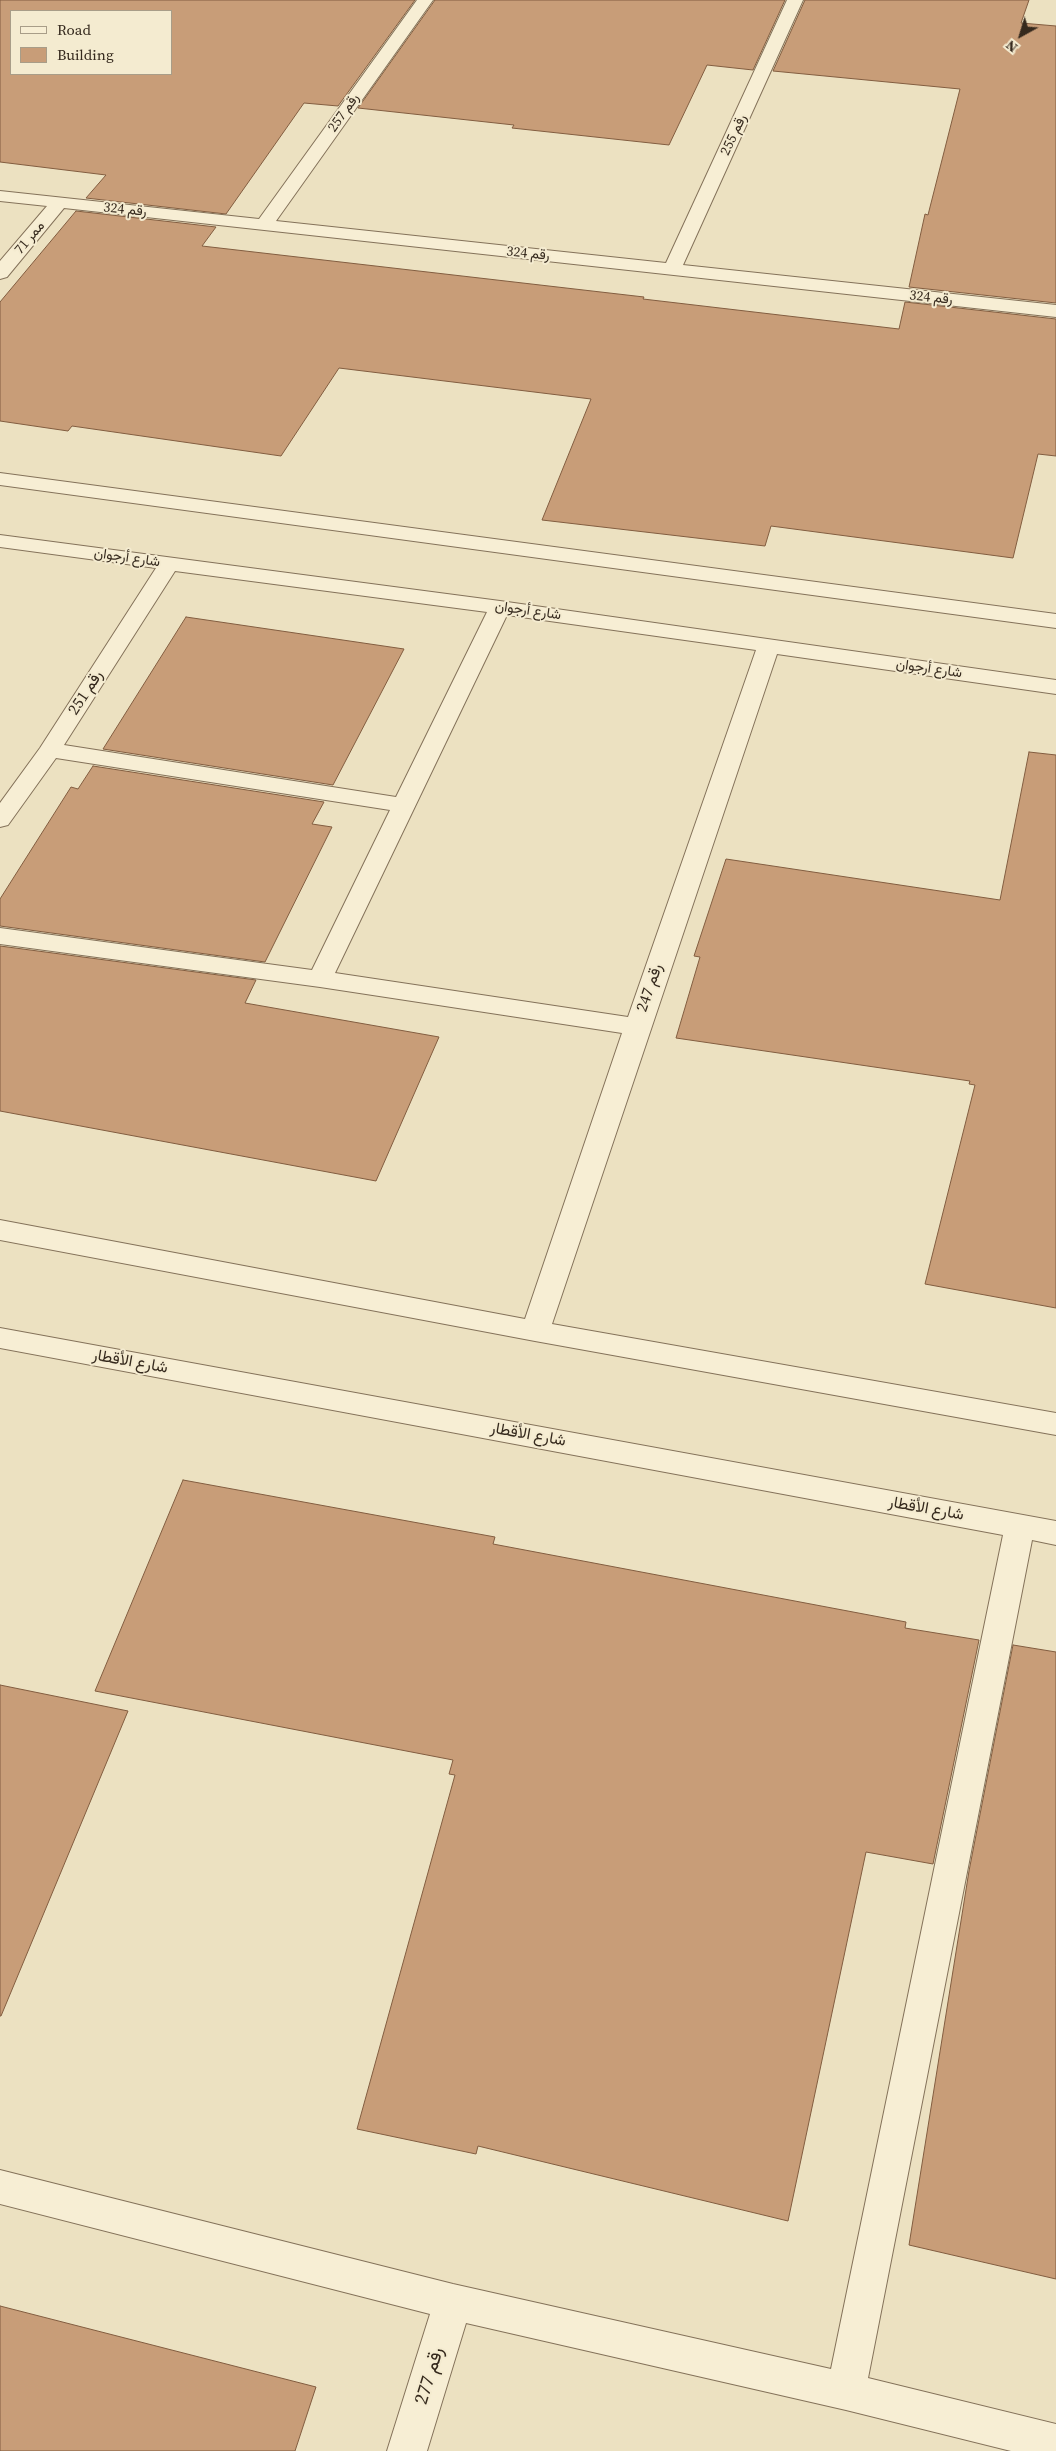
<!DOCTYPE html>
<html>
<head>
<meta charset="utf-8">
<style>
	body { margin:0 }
	#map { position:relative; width:1056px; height:2451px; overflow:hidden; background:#ece1c1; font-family:"Source Serif 4",serif }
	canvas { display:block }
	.legend { position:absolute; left:10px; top:10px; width:162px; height:65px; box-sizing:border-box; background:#f4ebd0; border:1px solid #a89d88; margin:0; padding:6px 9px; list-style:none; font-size:15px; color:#35291d }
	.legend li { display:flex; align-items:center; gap:10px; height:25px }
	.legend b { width:25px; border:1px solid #a89d88 }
	.north { position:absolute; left:996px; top:10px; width:50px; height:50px; -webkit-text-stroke:4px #f4ebd0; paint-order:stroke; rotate:219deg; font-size:14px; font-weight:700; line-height:20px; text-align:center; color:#35291d }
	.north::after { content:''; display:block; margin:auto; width:18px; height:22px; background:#35291d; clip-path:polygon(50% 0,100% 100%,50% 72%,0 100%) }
</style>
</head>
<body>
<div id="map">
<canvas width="1056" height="2451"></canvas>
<ul class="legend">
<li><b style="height:6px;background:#f7eed4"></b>Road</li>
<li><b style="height:14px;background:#c89d78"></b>Building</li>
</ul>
<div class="north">N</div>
</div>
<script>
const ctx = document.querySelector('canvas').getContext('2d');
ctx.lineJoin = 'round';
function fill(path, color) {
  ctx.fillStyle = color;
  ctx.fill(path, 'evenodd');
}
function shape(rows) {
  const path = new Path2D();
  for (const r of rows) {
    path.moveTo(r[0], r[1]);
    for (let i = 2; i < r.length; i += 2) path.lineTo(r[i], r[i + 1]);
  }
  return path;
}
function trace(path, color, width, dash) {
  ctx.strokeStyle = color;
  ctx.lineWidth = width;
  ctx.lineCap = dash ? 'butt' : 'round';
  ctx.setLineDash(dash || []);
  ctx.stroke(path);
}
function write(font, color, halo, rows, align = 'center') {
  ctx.font = font + ' "Source Serif 4",Vazirmatn,serif';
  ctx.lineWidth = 4;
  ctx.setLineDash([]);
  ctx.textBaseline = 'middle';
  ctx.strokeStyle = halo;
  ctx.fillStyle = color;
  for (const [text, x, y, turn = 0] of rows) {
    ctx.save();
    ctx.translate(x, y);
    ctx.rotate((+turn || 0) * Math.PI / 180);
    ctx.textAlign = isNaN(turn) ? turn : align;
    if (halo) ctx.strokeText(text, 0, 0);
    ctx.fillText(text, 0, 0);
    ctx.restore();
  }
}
const building = shape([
	[0,0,415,0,338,106,304,103,226,214,86,198,106,175,0,162,0,0],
	[11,11,171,11,171,74,11,74,11,11],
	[435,0,785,0,753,70,707,65,669,145,512,128,514,125,358,108,435,0],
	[805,0,1029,0,1021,23,1056,26,1056,303,909,287,925,214,928,215,960,89,773,71,805,0],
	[76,211,216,227,202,246,644,297,643,299,899,329,905,302,1056,319,1056,456,1038,454,1013,558,771,526,765,546,542,520,591,399,339,368,281,456,72,426,68,431,0,421,0,302,76,211],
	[186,617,404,649,333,785,103,749,186,617],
	[1029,752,1056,755,1056,1308,925,1284,975,1085,969,1084,970,1081,676,1038,700,957,694,956,726,859,1000,900,1029,752],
	[93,766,324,802,312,824,332,827,265,962,0,926,0,899,71,787,78,789,93,766],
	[0,946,256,980,245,1003,439,1037,376,1181,0,1111,0,946],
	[183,1480,495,1537,493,1544,906,1622,905,1628,979,1640,933,1864,866,1852,788,2221,478,2146,476,2154,357,2129,455,1775,449,1774,453,1760,95,1691,183,1480],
	[1013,1645,1056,1652,1056,2279,909,2245,969,1871,1013,1645],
	[0,1685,128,1711,1,2016,0,2016,0,1685],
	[0,2306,316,2387,295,2451,0,2451,0,2306]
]);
const minor = shape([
	[417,0,433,0,276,221,666,263,787,0,803,0,683,265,1056,305,1056,317,64,208,7,277,0,279,0,261,47,206,0,201,0,191,259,219,417,0],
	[0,473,1056,614,1056,628,0,485,0,473],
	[0,535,500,601,1056,680,1056,694,777,654,552,1324,1056,1413,1056,1435,535,1341,0,1240,0,1220,525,1319,622,1033,320,987,0,944,0,928,312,970,390,810,56,758,8,825,0,827,0,803,40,748,156,568,0,547,0,535],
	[175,571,487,612,396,797,64,745,175,571],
	[507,615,756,650,628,1017,335,973,507,615],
	[0,1328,1056,1521,1056,1545,1032,1540,868,2378,1056,2424,1056,2451,1011,2451,846,2410,466,2323,427,2451,387,2451,430,2314,0,2204,0,2170,453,2284,831,2369,1003,1535,0,1348,0,1328]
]);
const farStreetnames = [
	["رقم 257",344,113,-55],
	["رقم 255",734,135,-65],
	["رقم 324",125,210,6],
	["ممر 71",30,238,-50],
	["رقم 324",528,254,6],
	["رقم 324",931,298,6],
	["شارع أرجوان",127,558,8],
	["شارع أرجوان",528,611,8],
	["شارع أرجوان",929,669,8]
];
const streetNames = [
	["رقم 251",86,693,-57],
	["رقم 247",650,988,-71],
	["شارع الأقطار",130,1362,10],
	["شارع الأقطار",528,1435,10],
	["شارع الأقطار",926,1509,10]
];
const nearStreetnames = [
	["رقم 277",430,2376,-73]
];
fill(building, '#c89d78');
trace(building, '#825d40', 1);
trace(minor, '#84725a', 2);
fill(minor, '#f7eed4');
write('14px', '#35291d', '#f4ebd0', farStreetnames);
write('16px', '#35291d', '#f4ebd0', streetNames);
write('19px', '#35291d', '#f4ebd0', nearStreetnames);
</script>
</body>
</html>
